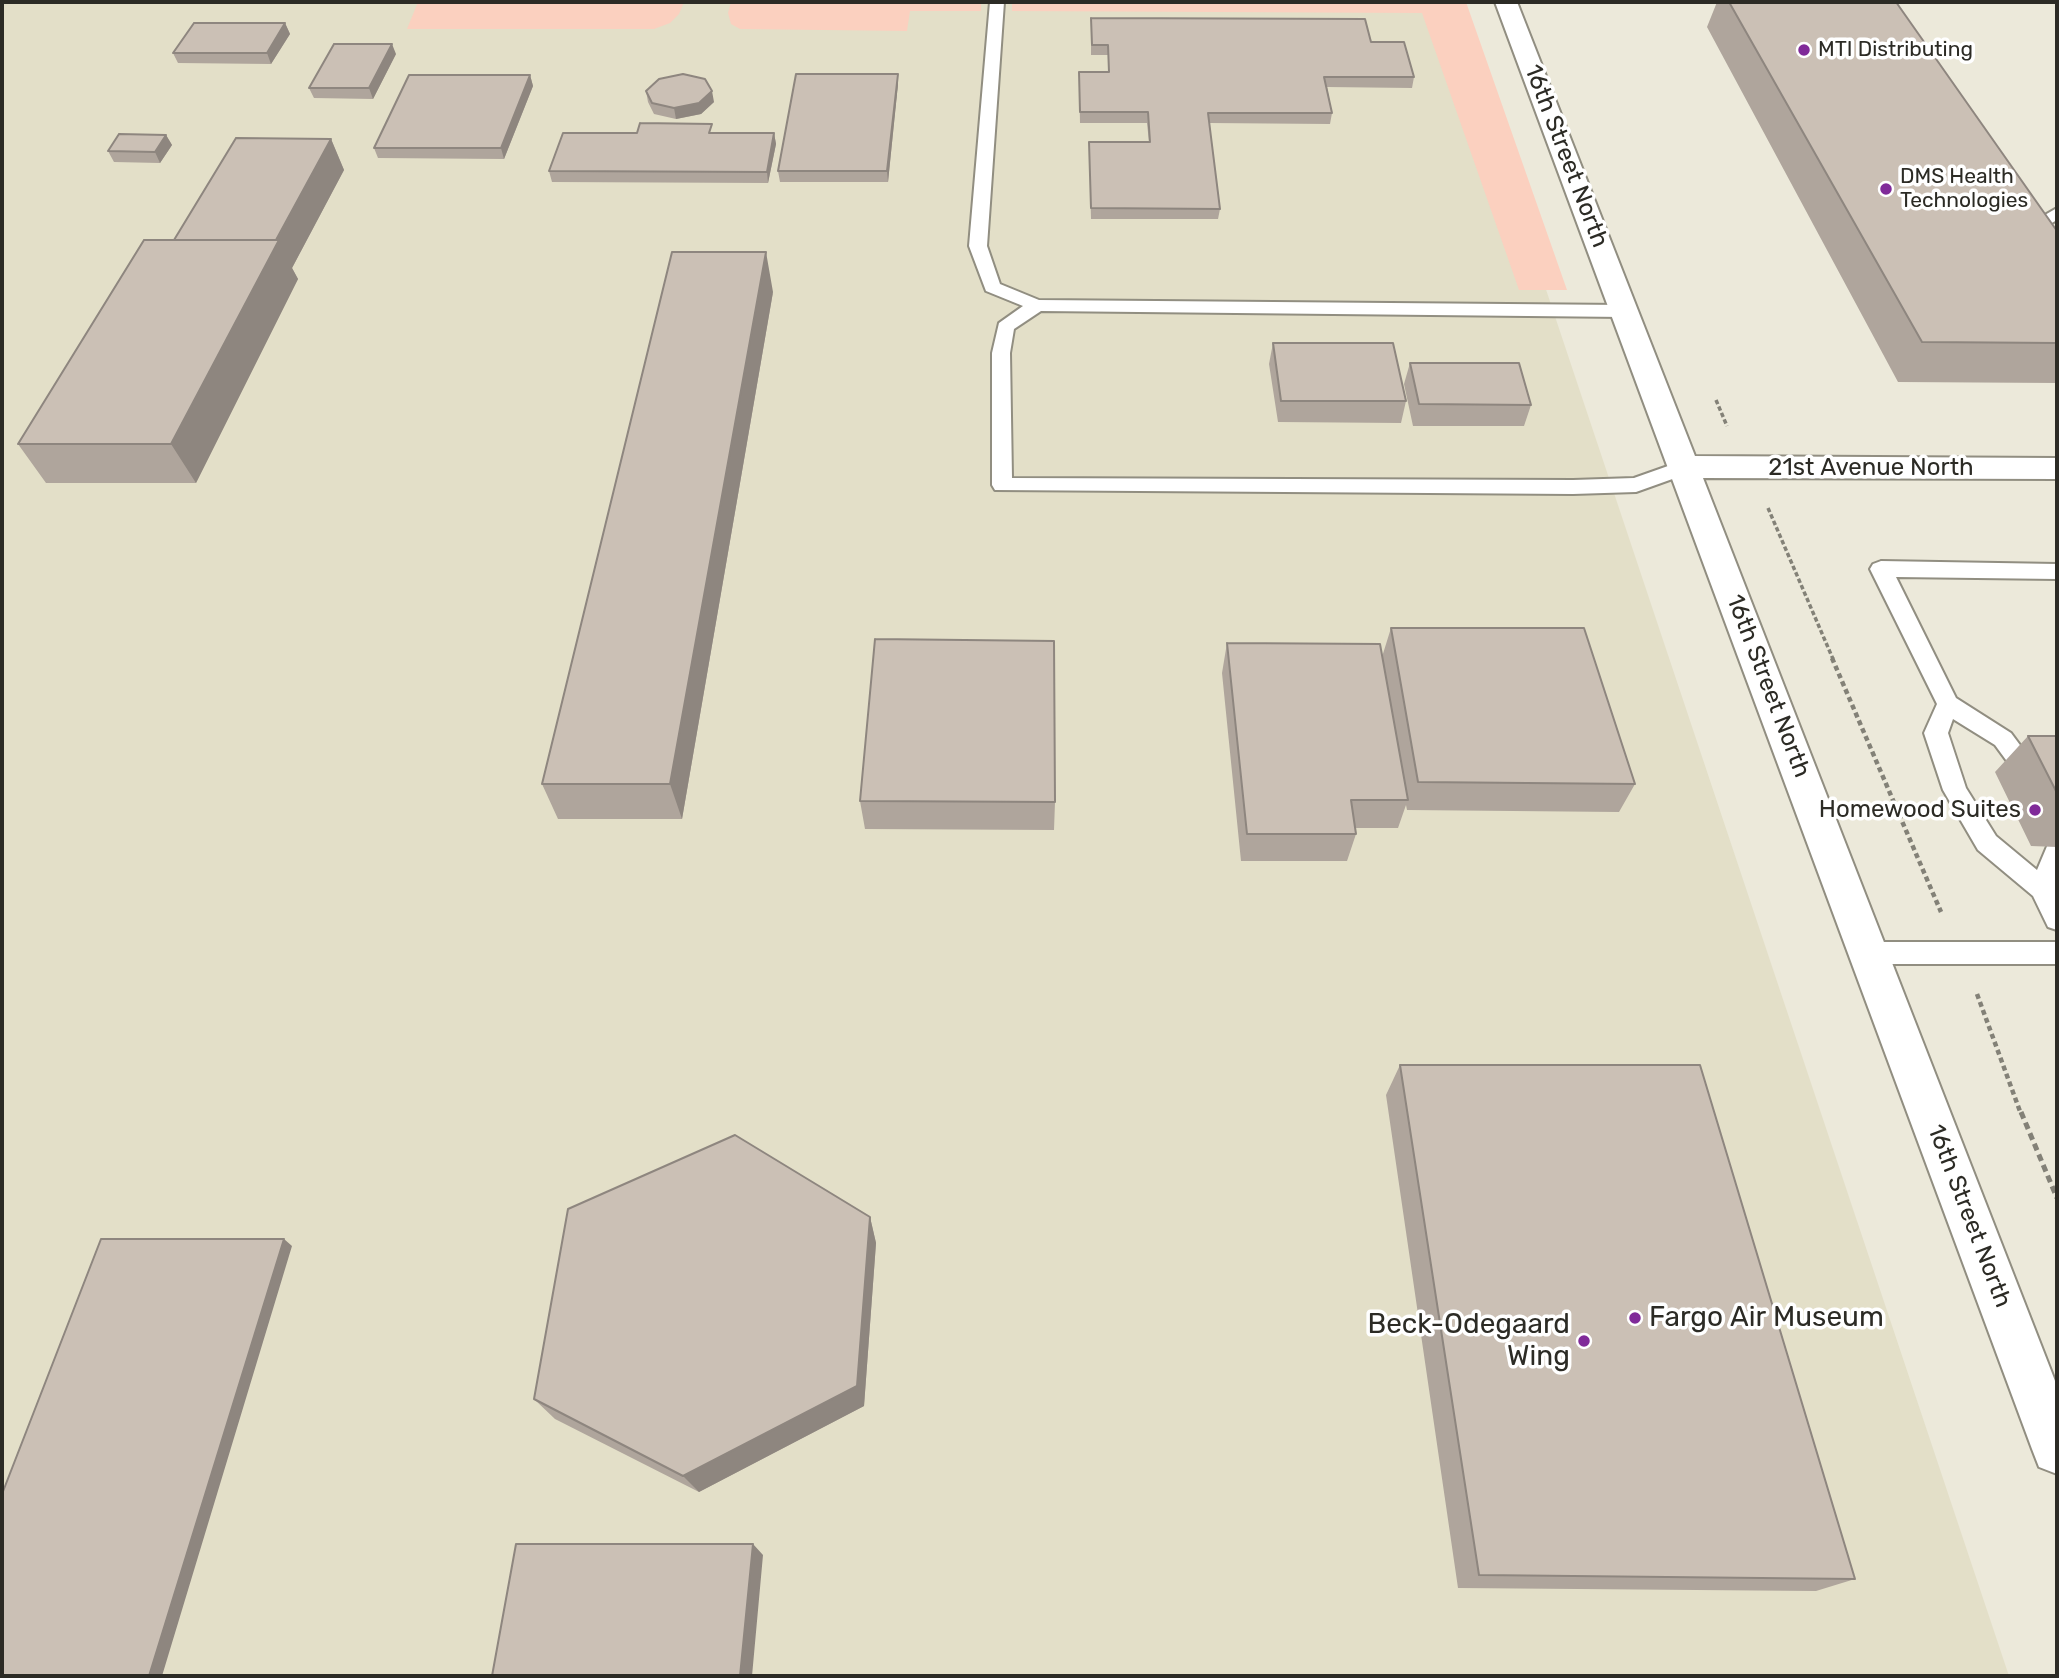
<!DOCTYPE html>
<html>
<head>
<meta charset="utf-8">
<style>
	body { margin:0 }
	#map { position:relative; width:2059px; height:1678px; overflow:hidden; background:#ece9da; font-family:Rubik,sans-serif }
	canvas { display:block }
	.frame { position:absolute; inset:0; border:4px solid #2c2b25; pointer-events:none }
</style>
</head>
<body>
<div id="map">
<canvas width="2059" height="1678"></canvas>
<div class="frame"></div>
</div>
<script>
const ctx = document.querySelector('canvas').getContext('2d');
ctx.lineJoin = 'round';
function fill(path, color) {
  ctx.fillStyle = color;
  ctx.fill(path, 'evenodd');
}
function shape(rows) {
  const path = new Path2D();
  for (const r of rows) {
    path.moveTo(r[0], r[1]);
    for (let i = 2; i < r.length; i += 2) path.lineTo(r[i], r[i + 1]);
  }
  return path;
}
function trace(path, color, width, dash) {
  ctx.strokeStyle = color;
  ctx.lineWidth = width;
  ctx.lineCap = dash ? 'butt' : 'round';
  ctx.setLineDash(dash || []);
  ctx.stroke(path);
}
function write(font, color, halo, rows, align = 'center') {
  ctx.font = font + ' Rubik,sans-serif';
  ctx.lineWidth = 7;
  ctx.setLineDash([]);
  ctx.textBaseline = 'middle';
  ctx.strokeStyle = halo;
  ctx.fillStyle = color;
  for (const [text, x, y, turn = 0] of rows) {
    ctx.save();
    ctx.translate(x, y);
    ctx.rotate((+turn || 0) * Math.PI / 180);
    ctx.textAlign = isNaN(turn) ? turn : align;
    if (halo) ctx.strokeText(text, 0, 0);
    ctx.fillText(text, 0, 0);
    ctx.restore();
  }
}
const built = shape([
	[2,2,1450,2,2009,1676,2,1676]
]);
const green = shape([
	[418,2,684,2,679,14,670,23,654,29,407,29],
	[731,2,981,2,981,11,910,11,907,31,740,29,731,24,728,13],
	[1012,2,1466,2,1567,290,1519,290,1422,13,1012,11]
]);
const pathFar2 = shape([
	[1716,400,1727,426],
	[1768,508,1833,659]
]);
const pathFar1 = shape([
	[1832,658,1941,912],
	[1977,994,2021,1114]
]);
const path = shape([
	[2021,1112,2057,1198]
]);
const service = shape([
	[990,2,1004,2,987,246,1000,284,1039,300,1625,305,1634,311,1625,317,1041,311,1014,329,1010,353,1012,478,1573,480,1634,478,1685,460,1692,462,1695,467,1692,472,1636,492,1573,494,995,490,992,485,992,353,999,323,1023,306,986,291,969,246,990,2],
	[2057,208,2057,220,2043,228,2057,249,2057,266,2051,265,2024,227,2057,208],
	[1881,561,2057,564,2057,579,1896,577,1956,698,2011,733,2040,772,2036,779,2028,781,2020,779,1995,745,1953,719,1948,733,1966,788,1996,836,2037,870,2048,844,2057,841,2057,882,2055,889,2057,894,2057,930,2048,927,2033,896,1978,850,1943,790,1924,733,1937,704,1870,569,1873,564,1881,561],
	[1869,942,2057,942,2057,964,1869,964,1860,961,1856,953,1860,945,1869,942]
]);
const minor = shape([
	[1495,2,1517,2,1695,456,2057,458,2057,479,1703,478,2057,1386,2057,1474,2039,1467,2032,1449,1495,2]
]);
const wall = shape([
	[1717,2,1896,2,2057,231,2057,383,1898,382,1707,27],
	[1091,18,1371,42,1414,77,1412,88,1327,87,1332,113,1330,124,1209,123,1220,209,1218,219,1091,219,1089,142,1149,142,1147,123,1080,123,1079,72,1108,72,1108,55,1091,55],
	[285,23,290,34,271,64,178,63,173,53],
	[396,54,373,99,314,98,309,88],
	[530,75,533,86,504,159,378,158,374,148],
	[898,84,888,182,780,182,778,171],
	[646,91,714,102,701,114,676,119,654,114,648,102],
	[713,133,774,133,776,144,768,183,552,182,549,171],
	[166,135,172,145,160,163,114,162,108,151],
	[331,139,344,170,292,268,298,279,196,483,46,483,18,444],
	[773,292,682,819,558,819,542,784],
	[1273,343,1406,401,1401,423,1278,422,1269,364],
	[1410,363,1531,405,1524,426,1413,426,1404,384],
	[1391,628,1635,784,1619,812,1407,810,1406,805,1398,828,1355,828,1356,834,1347,861,1241,861,1222,673,1227,643,1382,657],
	[2028,736,2057,736,2057,847,2031,846,1995,772],
	[860,801,1055,802,1054,830,865,829],
	[1400,1065,1855,1579,1816,1591,1458,1588,1386,1095],
	[870,1217,876,1243,864,1406,699,1492,555,1419,534,1399]
]);
const shadedWall = shape([
	[285,23,290,34,271,64,267,53],
	[392,44,396,54,373,99,369,88],
	[898,74,898,84,888,182,887,171],
	[530,75,533,86,504,159,501,148],
	[712,91,714,102,701,114,676,119,674,108],
	[774,133,776,144,768,183,767,172],
	[166,135,172,145,160,163,155,152],
	[331,139,344,170,292,268,298,279,196,483,171,444,274,245],
	[766,252,773,292,682,819,670,784],
	[870,1217,876,1243,864,1406,699,1492,683,1476],
	[284,1239,292,1246,162,1676,149,1676],
	[753,1544,763,1555,752,1676,740,1676]
]);
const building = shape([
	[1729,2,1896,2,2057,231,2057,343,1922,342,1729,2],
	[1091,18,1365,19,1371,42,1404,42,1414,77,1324,77,1332,113,1208,113,1220,209,1091,208,1089,142,1150,142,1148,112,1080,112,1079,72,1109,72,1108,45,1092,45,1091,18],
	[194,23,285,23,267,53,173,53,194,23],
	[334,44,392,44,369,88,309,88,334,44],
	[683,74,705,79,712,91,699,103,674,108,652,103,646,91,659,79,683,74],
	[796,74,898,74,887,171,778,171,796,74],
	[409,75,530,75,501,148,374,148,409,75],
	[640,123,712,124,709,133,774,133,767,172,549,171,563,133,637,133,640,123],
	[119,134,166,135,155,152,108,151,119,134],
	[236,138,331,139,276,240,174,240,236,138],
	[144,240,279,240,171,444,18,444,144,240],
	[672,252,766,252,670,784,542,784,672,252],
	[1273,343,1393,343,1406,401,1281,401,1273,343],
	[1410,363,1519,363,1531,405,1419,404,1410,363],
	[1391,628,1584,628,1635,784,1418,782,1391,628],
	[875,639,1054,641,1055,802,860,801,875,639],
	[1227,643,1380,644,1408,800,1351,800,1356,834,1247,834,1227,643],
	[2028,736,2057,736,2057,793,2028,736],
	[1400,1065,1700,1065,1855,1579,1479,1575,1400,1065],
	[735,1135,870,1217,857,1386,683,1476,534,1399,568,1209,735,1135],
	[101,1239,284,1239,149,1676,2,1676,2,1494,101,1239],
	[516,1544,753,1544,740,1676,492,1676,516,1544]
]);
const markers = [
	[1804,50,7,"#802a99"],
	[1886,189,7,"#802a99"],
	[2035,810,7,"#802a99"],
	[1635,1318,7,"#802a99"],
	[1584,1341,7,"#802a99"]
];
const farPoinames = [
	["MTI Distributing",1818,50],
	["DMS Health",1900,177],
	["Technologies",1900,201]
];
const streetNames = [
	["16th Street North",1566,156,69],
	["21st Avenue North",1871,468],
	["16th Street North",1768,686,69],
	["16th Street North",1969,1216,69]
];
const poiNames = [
	["Homewood Suites",2021,810]
];
const nearPoinames = [
	["Fargo Air Museum",1649,1318],
	["Beck-Odegaard",1570,1325,"right"],
	["Wing",1570,1357,"right"]
];
fill(built, '#e3dfc8');
fill(green, '#fbd0bf');
trace(service, '#918e81', 4);
trace(minor, '#918e81', 4);
trace(pathFar2, '#838177', 3.5, [4.5, 2.5]);
trace(pathFar1, '#838177', 4.5, [5, 3.5]);
trace(path, '#838177', 5, [7, 4.5]);
fill(service, '#fff');
fill(minor, '#fff');
fill(wall, '#afa59c');
fill(shadedWall, '#8e867f');
fill(building, '#cbc0b5');
trace(building, '#8e867f', 2);
for (const [x, y, r, color] of markers) {
  const dot = new Path2D();
  dot.arc(x, y, r, 0, 2 * Math.PI);
  ctx.fillStyle = color;
  ctx.fill(dot);
  trace(dot, '#fff', 2.5);
}
write('21px', '#2c2b25', '#fff', farPoinames, 'left');
write('24px', '#2c2b25', '#fff', streetNames);
write('24px', '#2c2b25', '#fff', poiNames, 'right');
write('28px', '#2c2b25', '#fff', nearPoinames, 'left');
</script>
</body>
</html>
